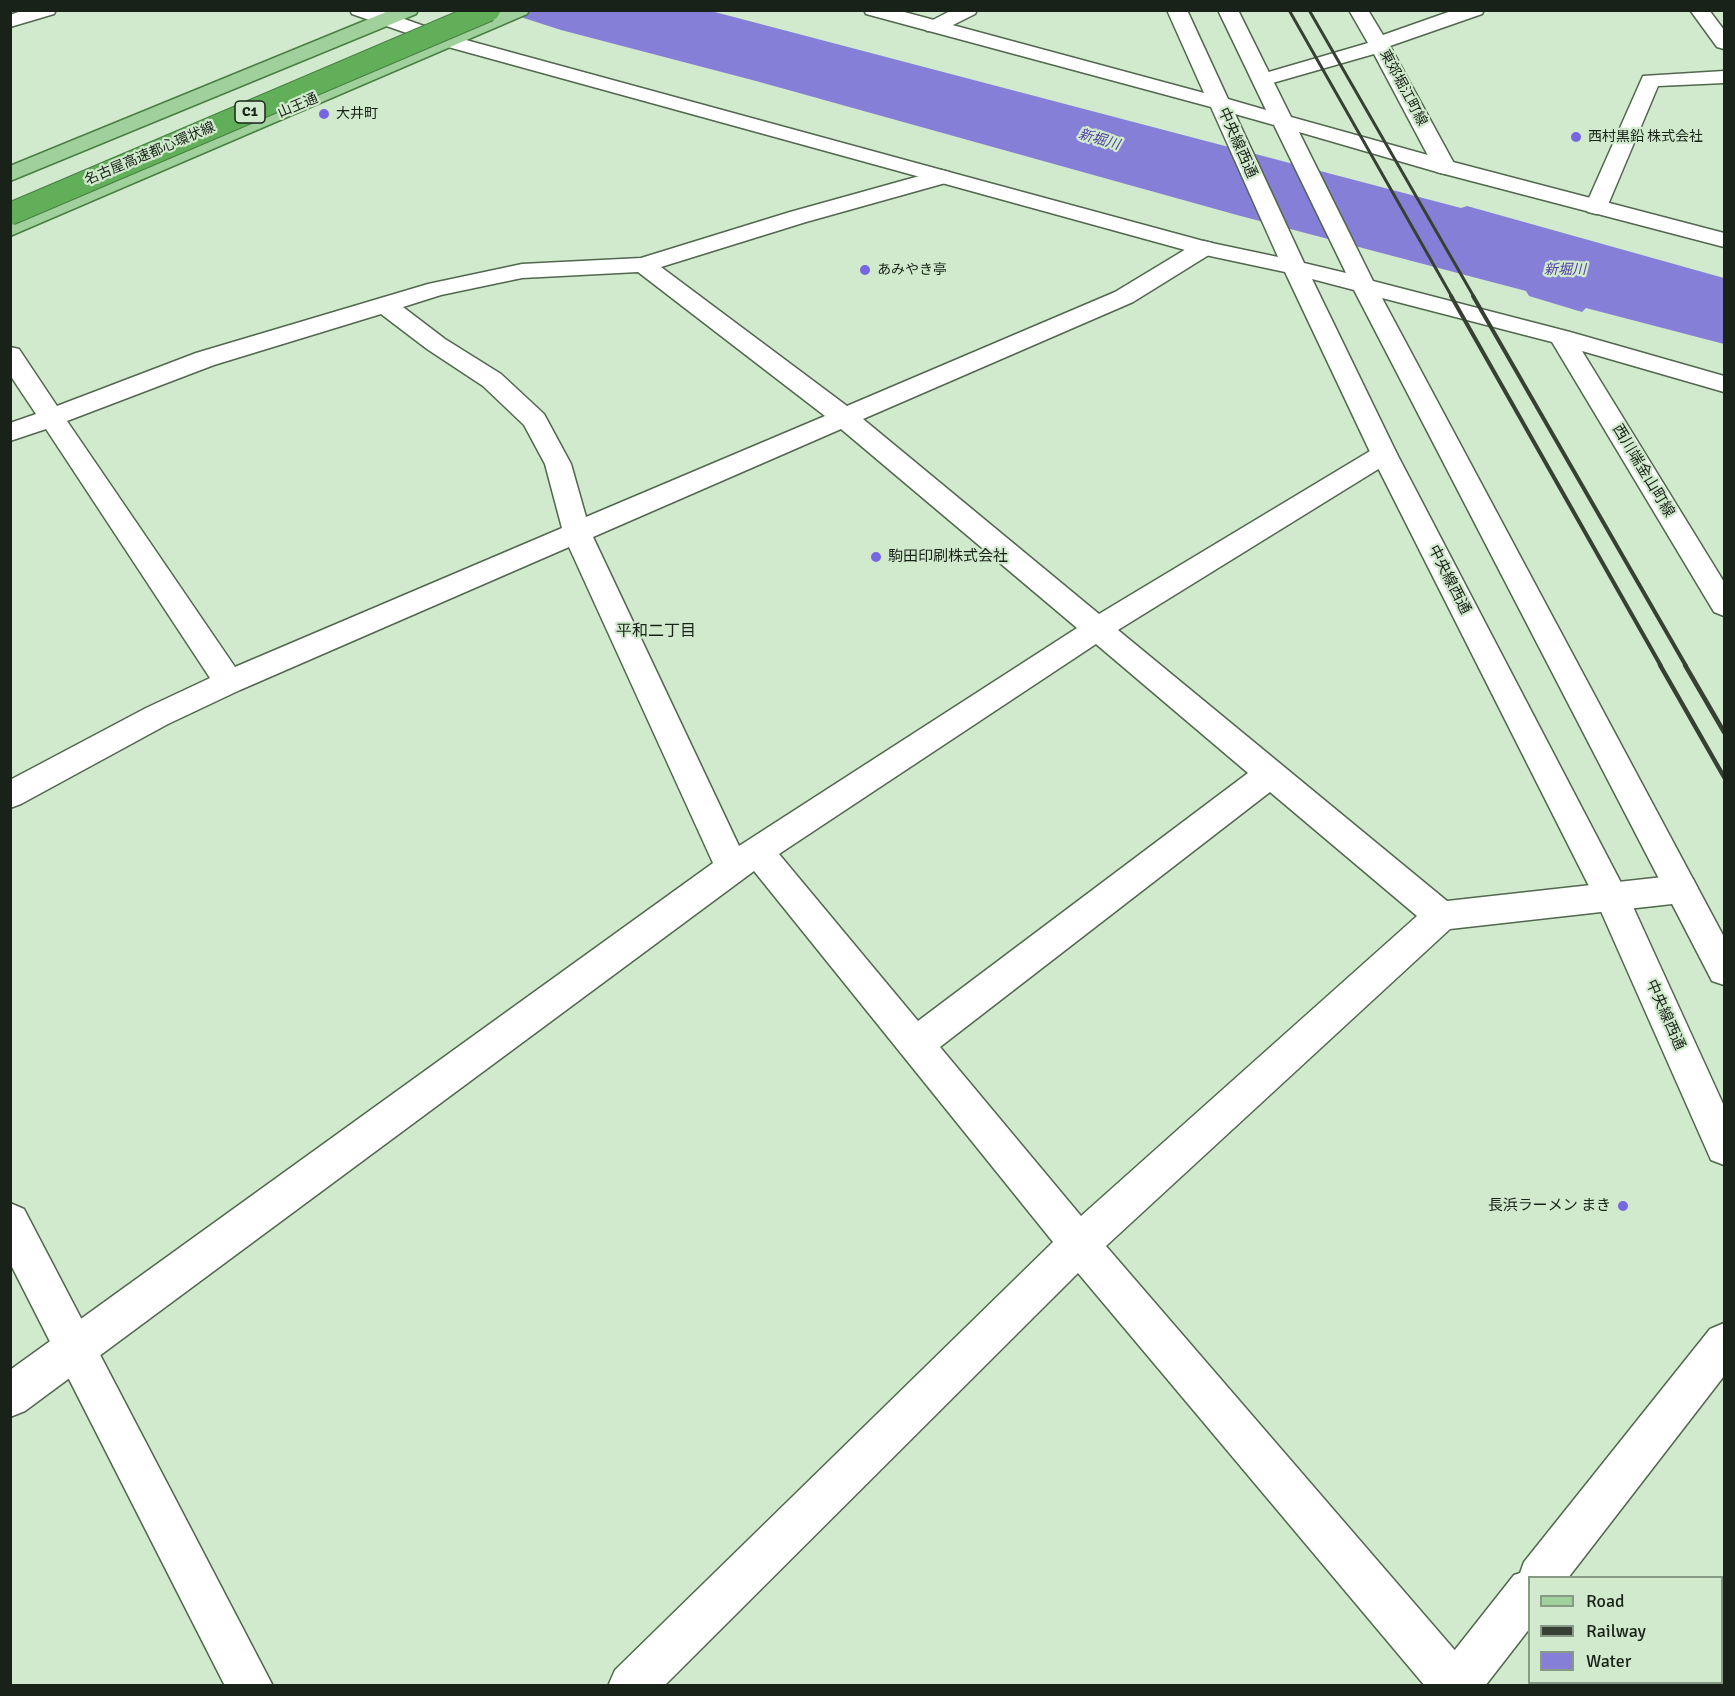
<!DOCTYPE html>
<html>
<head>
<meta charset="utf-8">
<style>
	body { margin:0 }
	#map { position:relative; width:1735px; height:1696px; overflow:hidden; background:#d1eacd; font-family:Signika,sans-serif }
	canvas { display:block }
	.frame { position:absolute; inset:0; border:12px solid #192218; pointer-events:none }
	.legend { position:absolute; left:1528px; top:1576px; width:195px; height:108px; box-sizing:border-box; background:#d1eacd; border:2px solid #879a85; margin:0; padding:8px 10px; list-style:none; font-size:18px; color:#192218 }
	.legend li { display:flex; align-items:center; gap:12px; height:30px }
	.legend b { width:30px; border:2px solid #879a85 }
</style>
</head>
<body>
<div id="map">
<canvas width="1735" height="1696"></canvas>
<div class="frame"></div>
<ul class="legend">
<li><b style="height:8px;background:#a0d09b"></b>Road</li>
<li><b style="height:8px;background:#364134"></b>Railway</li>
<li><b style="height:16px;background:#867fd7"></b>Water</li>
</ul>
</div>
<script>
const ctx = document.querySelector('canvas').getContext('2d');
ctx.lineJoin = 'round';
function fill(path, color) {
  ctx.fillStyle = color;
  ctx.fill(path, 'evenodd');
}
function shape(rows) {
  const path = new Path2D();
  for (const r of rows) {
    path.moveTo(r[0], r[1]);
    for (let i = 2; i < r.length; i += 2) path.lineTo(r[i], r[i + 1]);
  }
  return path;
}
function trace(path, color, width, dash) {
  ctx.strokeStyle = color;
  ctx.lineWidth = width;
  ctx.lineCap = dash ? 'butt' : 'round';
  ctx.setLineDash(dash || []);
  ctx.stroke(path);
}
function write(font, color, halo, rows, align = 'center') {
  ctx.font = font + ' Signika,"Noto Sans JP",sans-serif';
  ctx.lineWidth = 4.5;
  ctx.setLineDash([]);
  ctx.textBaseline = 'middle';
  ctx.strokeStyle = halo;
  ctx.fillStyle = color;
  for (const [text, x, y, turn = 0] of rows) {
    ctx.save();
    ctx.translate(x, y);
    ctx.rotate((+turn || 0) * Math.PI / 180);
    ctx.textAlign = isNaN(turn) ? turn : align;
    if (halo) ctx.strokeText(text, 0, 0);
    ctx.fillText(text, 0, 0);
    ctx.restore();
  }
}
const water = shape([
	[502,11,711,11,1461,208,1467,206,1724,278,1724,344,1586,308,1582,312,1529,296,1526,291,1237,215,756,81,561,30]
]);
const street = shape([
	[24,10,56,10,54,14,10,27,10,15,24,10],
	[952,10,977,10,975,14,941,31,927,31,924,27,927,23,952,10],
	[1349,10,1368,10,1383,35,1454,10,1484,10,1482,14,1390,46,1456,167,1453,172,1445,174,1437,172,1434,167,1374,54,1262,86,1255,84,1252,80,1255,76,1368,43,1349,10],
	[1690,10,1709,10,1724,30,1724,49,1717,47,1690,10],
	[1724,71,1724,83,1658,86,1607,207,1604,212,1596,214,1588,212,1585,207,1643,76,1724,71],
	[941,170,949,172,952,177,949,182,806,222,661,267,847,406,1115,292,1196,243,1204,241,1212,243,1216,248,1212,253,1133,302,863,419,1099,614,1375,448,1384,445,1393,448,1397,454,1393,460,1118,630,1447,901,1681,875,1693,879,1698,889,1693,899,1681,903,1450,929,1106,1246,1471,1669,1478,1686,1425,1686,1078,1273,664,1686,608,1686,615,1670,1053,1242,754,871,25,1411,10,1417,10,1370,713,863,569,547,240,690,168,724,21,804,10,808,10,780,146,708,210,678,46,429,10,441,10,423,36,414,10,375,10,347,19,349,57,406,196,353,428,284,522,264,641,258,790,212,941,170],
	[638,272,825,416,586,517,571,464,544,414,501,374,445,339,403,307,441,295,522,278,638,272],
	[381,314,427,349,483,386,524,425,545,464,562,528,235,667,67,421,214,365,381,314],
	[841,429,1077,628,739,846,593,537,841,429],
	[1096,644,1248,773,918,1021,779,854,1096,644],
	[1270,792,1417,916,1081,1216,940,1047,1270,792]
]);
const secondary = shape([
	[350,10,379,10,455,37,949,172,1207,242,1278,257,1211,107,866,14,864,10,897,10,1204,93,1167,10,1187,10,1228,99,1266,110,1218,10,1238,10,1291,117,1453,162,1724,233,1724,247,1437,172,1299,132,1373,281,1570,332,1724,376,1724,392,1582,351,1724,582,1724,616,1714,612,1552,342,1382,298,1724,937,1724,985,1712,981,1354,290,1312,279,1397,454,1629,898,1724,1106,1724,1165,1711,1160,1596,900,1371,454,1285,272,1196,253,441,45,352,14,350,10],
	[1235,114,1274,125,1346,273,1304,263,1235,114],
	[10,1203,24,1209,273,1686,225,1686,10,1263,10,1203],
	[1724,1323,1724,1376,1568,1578,1530,1578,1530,1628,1485,1686,1432,1686,1439,1670,1514,1575,1520,1573,1524,1562,1710,1329,1724,1323]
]);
const primary = shape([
	[391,10,418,10,416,14,10,181,10,166,391,10],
	[502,10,529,10,527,14,10,236,10,220,502,10]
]);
const railFar2 = shape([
	[1289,10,1452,297],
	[1309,10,1474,297]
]);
const railFar1 = shape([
	[1451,296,1661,666],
	[1473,296,1686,666]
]);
const rail = shape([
	[1660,665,1724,777],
	[1685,665,1724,732]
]);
const highwayBridge = shape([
	[10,214,489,10]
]);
const markers = [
	[324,114,6,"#7766e1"],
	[1576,137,6,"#7766e1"],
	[865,270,6,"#7766e1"],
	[876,557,6,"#7766e1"],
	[1623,1206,6,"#7766e1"]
];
const farStreetnames = [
	["東郊堀江町線",1403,88,62],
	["山王通",298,106,-23],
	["名古屋高速都心環状線",150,154,-23]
];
const shields = [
	[250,112,30]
];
const shieldNames = [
	["C1",250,112]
];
const farPoinames = [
	["大井町",336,114],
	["西村黒鉛 株式会社",1588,137],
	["あみやき亭",877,270]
];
const farWaternames = [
	["新堀川",1099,140,16],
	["新堀川",1565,270]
];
const streetNames = [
	["中央線西通",1237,143,66],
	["西川端金山町線",1643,471,59],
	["中央線西通",1449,580,63],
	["中央線西通",1665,1015,66]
];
const poiNames = [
	["駒田印刷株式会社",888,557],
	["長浜ラーメン まき",1611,1206,"right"]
];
const neighbourhoodNames = [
	["平和二丁目",656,632]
];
fill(water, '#867fd7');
trace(street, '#51674e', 3);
trace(secondary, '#51674e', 3);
trace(primary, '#487e42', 3);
fill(street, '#fff');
fill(secondary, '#fff');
fill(primary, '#a0d09b');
trace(railFar2, '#364134', 3);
trace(railFar1, '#364134', 4);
trace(rail, '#364134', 4.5);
trace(highwayBridge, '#487e42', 24, []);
trace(highwayBridge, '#61b059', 22);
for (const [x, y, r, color] of markers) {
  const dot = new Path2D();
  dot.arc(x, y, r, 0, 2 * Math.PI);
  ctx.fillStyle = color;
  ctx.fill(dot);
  trace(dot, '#d1eacd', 2);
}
write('14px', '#192218', '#d1eacd', farStreetnames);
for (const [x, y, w] of shields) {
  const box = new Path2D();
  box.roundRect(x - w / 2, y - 11, w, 22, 4.5);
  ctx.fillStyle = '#d1eacd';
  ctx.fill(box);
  trace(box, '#192218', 1.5);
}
write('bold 14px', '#192218', null, shieldNames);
write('14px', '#192218', '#d1eacd', farPoinames, 'left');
write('italic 14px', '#503fa6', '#d1eacd', farWaternames);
write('15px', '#192218', '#d1eacd', streetNames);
write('15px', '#192218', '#d1eacd', poiNames, 'left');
write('16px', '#192218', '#d1eacd', neighbourhoodNames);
</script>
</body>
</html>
